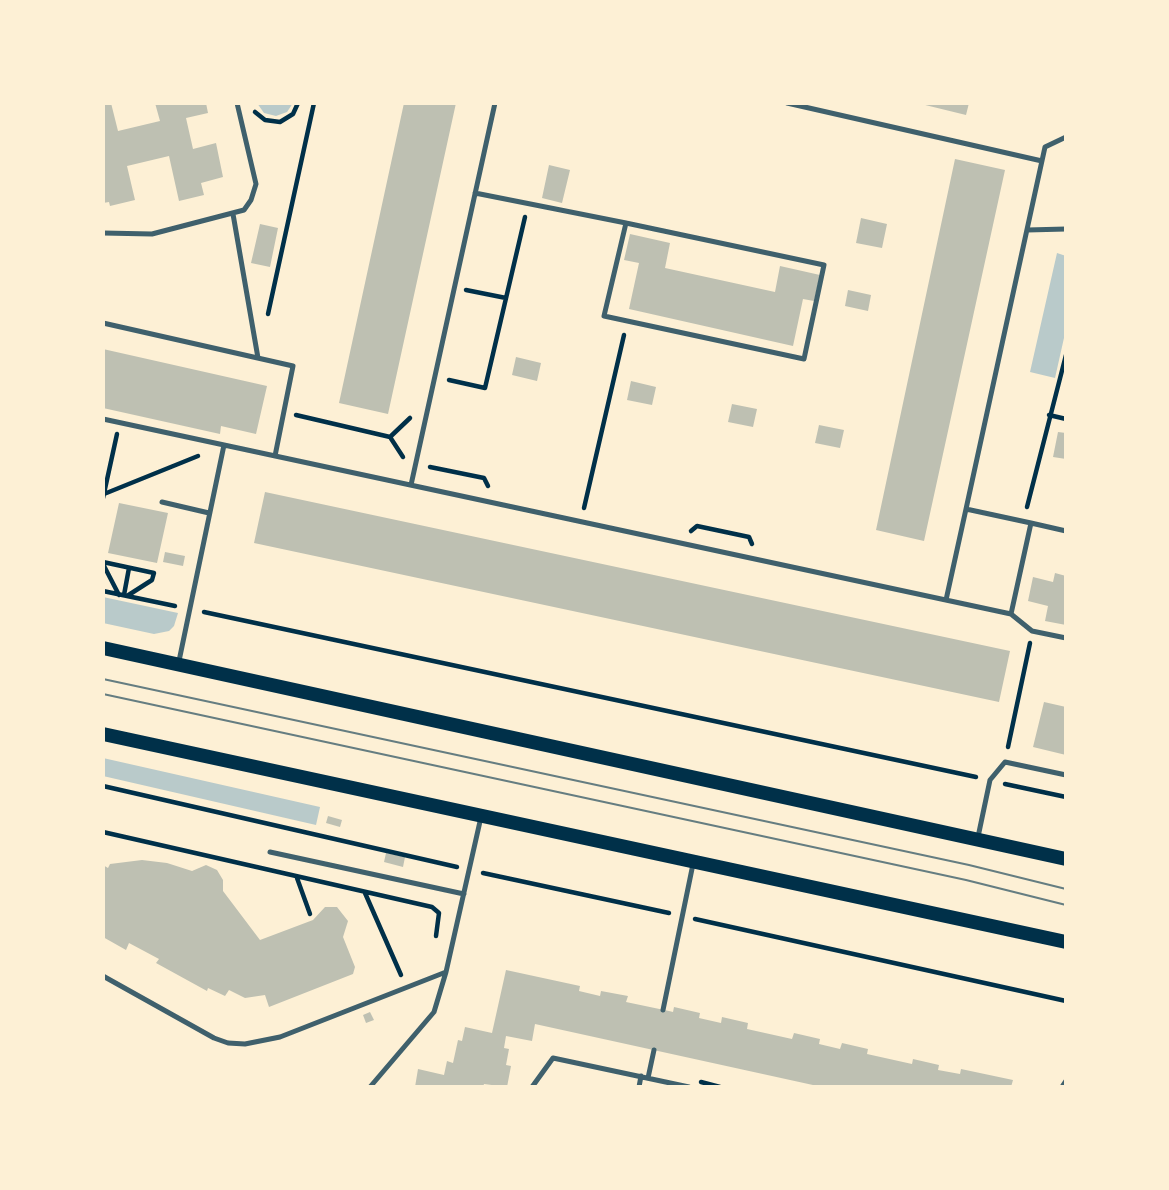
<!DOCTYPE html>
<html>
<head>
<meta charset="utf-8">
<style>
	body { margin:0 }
	#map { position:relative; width:1169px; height:1190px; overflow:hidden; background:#fdf0d5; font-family:"Crimson Pro",serif }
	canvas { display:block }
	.frame { position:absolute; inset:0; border:105px solid #fdf0d5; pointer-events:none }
</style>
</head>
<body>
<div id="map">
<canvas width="1169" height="1190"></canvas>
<div class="frame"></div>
</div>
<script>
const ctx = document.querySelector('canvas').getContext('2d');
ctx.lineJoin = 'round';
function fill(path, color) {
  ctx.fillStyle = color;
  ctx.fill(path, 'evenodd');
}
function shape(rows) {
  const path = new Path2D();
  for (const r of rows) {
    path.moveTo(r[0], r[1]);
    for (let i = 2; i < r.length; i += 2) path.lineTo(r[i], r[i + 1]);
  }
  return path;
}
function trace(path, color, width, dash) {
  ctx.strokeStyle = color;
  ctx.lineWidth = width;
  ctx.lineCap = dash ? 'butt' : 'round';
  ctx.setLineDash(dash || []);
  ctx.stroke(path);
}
const green = shape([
	[257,103,293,103,287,112,276,116,264,113],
	[1057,253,1066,256,1066,329,1055,378,1030,372],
	[103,597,178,613,174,626,169,631,154,634,103,623],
	[103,758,320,807,316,825,103,776]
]);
const building = shape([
	[103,103,111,103,118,131,160,121,155,103,206,103,208,113,186,118,193,149,216,143,223,177,201,183,204,195,179,201,169,156,127,166,135,200,110,206,109,202,103,203],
	[404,103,456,103,388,414,339,403],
	[917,103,969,103,966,115],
	[955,159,1005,170,924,541,876,530],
	[549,165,570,170,562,203,542,198],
	[861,218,887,224,882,248,856,243],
	[260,224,278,228,270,267,251,263],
	[630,234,670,243,665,268,775,292,780,266,820,275,814,301,803,299,793,346,629,309,639,263,624,260],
	[848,290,871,295,868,311,845,306],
	[103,349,267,386,256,434,221,426,220,434,103,408],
	[516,357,541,363,537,381,512,375],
	[631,381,656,387,652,405,627,400],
	[732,404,757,409,753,427,728,422],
	[819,425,844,430,840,448,815,443],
	[1058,432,1066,433,1066,459,1053,457],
	[265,492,1010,651,999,702,254,543],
	[119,503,168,513,157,563,108,553],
	[165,552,185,556,183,566,163,562],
	[1055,573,1066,576,1066,625,1045,621,1048,606,1028,601,1033,577,1053,582],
	[1044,702,1066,707,1066,755,1033,747],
	[328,816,342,820,340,827,326,823],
	[386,853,405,857,403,867,384,862],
	[142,860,167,863,192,871,206,865,217,870,223,880,223,891,260,940,313,920,325,907,337,907,348,921,343,937,355,967,353,974,269,1007,265,995,245,998,229,990,225,996,208,988,207,991,156,963,159,959,129,943,126,950,103,937,103,865,108,868,110,864],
	[506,970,580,986,579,991,600,996,601,991,628,996,626,1002,669,1011,673,1012,674,1007,700,1013,699,1018,721,1023,722,1017,748,1023,747,1029,792,1039,794,1033,820,1039,819,1044,840,1049,842,1043,868,1049,867,1054,912,1064,913,1059,939,1065,938,1070,960,1074,961,1069,1013,1080,1011,1087,822,1087,535,1024,532,1041,506,1036,504,1048,509,1049,506,1065,511,1066,507,1087,484,1084,483,1087,415,1087,418,1069,444,1075,447,1061,453,1063,458,1040,462,1041,465,1027,492,1033],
	[370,1012,374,1020,366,1023,363,1015]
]);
const path = shape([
	[255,112,265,120,280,122,293,114,298,103],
	[466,290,506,298],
	[268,314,314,103],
	[449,380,485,388,525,217],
	[296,415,390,437,410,418],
	[1049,415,1066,419],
	[390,437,403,457],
	[430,467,484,478,488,486],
	[104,494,198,456],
	[103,498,117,434],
	[1027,507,1066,355],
	[584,508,624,335],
	[691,531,697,526,749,537,752,544],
	[103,562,154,573,152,580,127,596],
	[103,564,119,595],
	[103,591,175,606],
	[124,595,129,568],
	[204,612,976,777],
	[1008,747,1030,643],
	[1005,784,1066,797],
	[103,786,457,867],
	[103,832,432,907,439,913,436,936],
	[483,873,669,913],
	[297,878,310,914],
	[365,893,401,975],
	[695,919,1066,1001],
	[701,1082,720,1087]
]);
const service = shape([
	[787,103,1042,161],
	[475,193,626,223,824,265,804,359,604,316,626,223],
	[233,214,258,358],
	[1027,230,1066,229],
	[103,233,152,234,244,210,251,200,256,184,237,103],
	[103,323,293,366,275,456],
	[103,419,1011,614,1032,631,1066,638],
	[411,485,495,103],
	[162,502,209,513],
	[1031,523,1066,531],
	[946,600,966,509],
	[1011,614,1031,523,966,509,1045,147,1066,137],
	[179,661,224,445],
	[978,837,990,780,1005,762,1066,775],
	[270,852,464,894],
	[103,976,214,1038,228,1043,245,1044,280,1037,446,972,481,817],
	[663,1010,693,864],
	[648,1078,654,1050],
	[370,1087,434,1012,446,972],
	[532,1087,553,1058,689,1087],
	[639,1087,641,1076],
	[1062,1087,1066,1081]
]);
const secondary = shape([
	[103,648,1066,859],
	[103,734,1066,942]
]);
const tram = shape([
	[103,679,969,865,1066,889],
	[103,694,966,880,1066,905]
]);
fill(green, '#b9caca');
fill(building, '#bec0b2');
trace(path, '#003049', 4.5);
trace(service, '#3f606c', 5);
trace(secondary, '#003049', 14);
trace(tram, '#657d81', 2);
</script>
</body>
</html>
